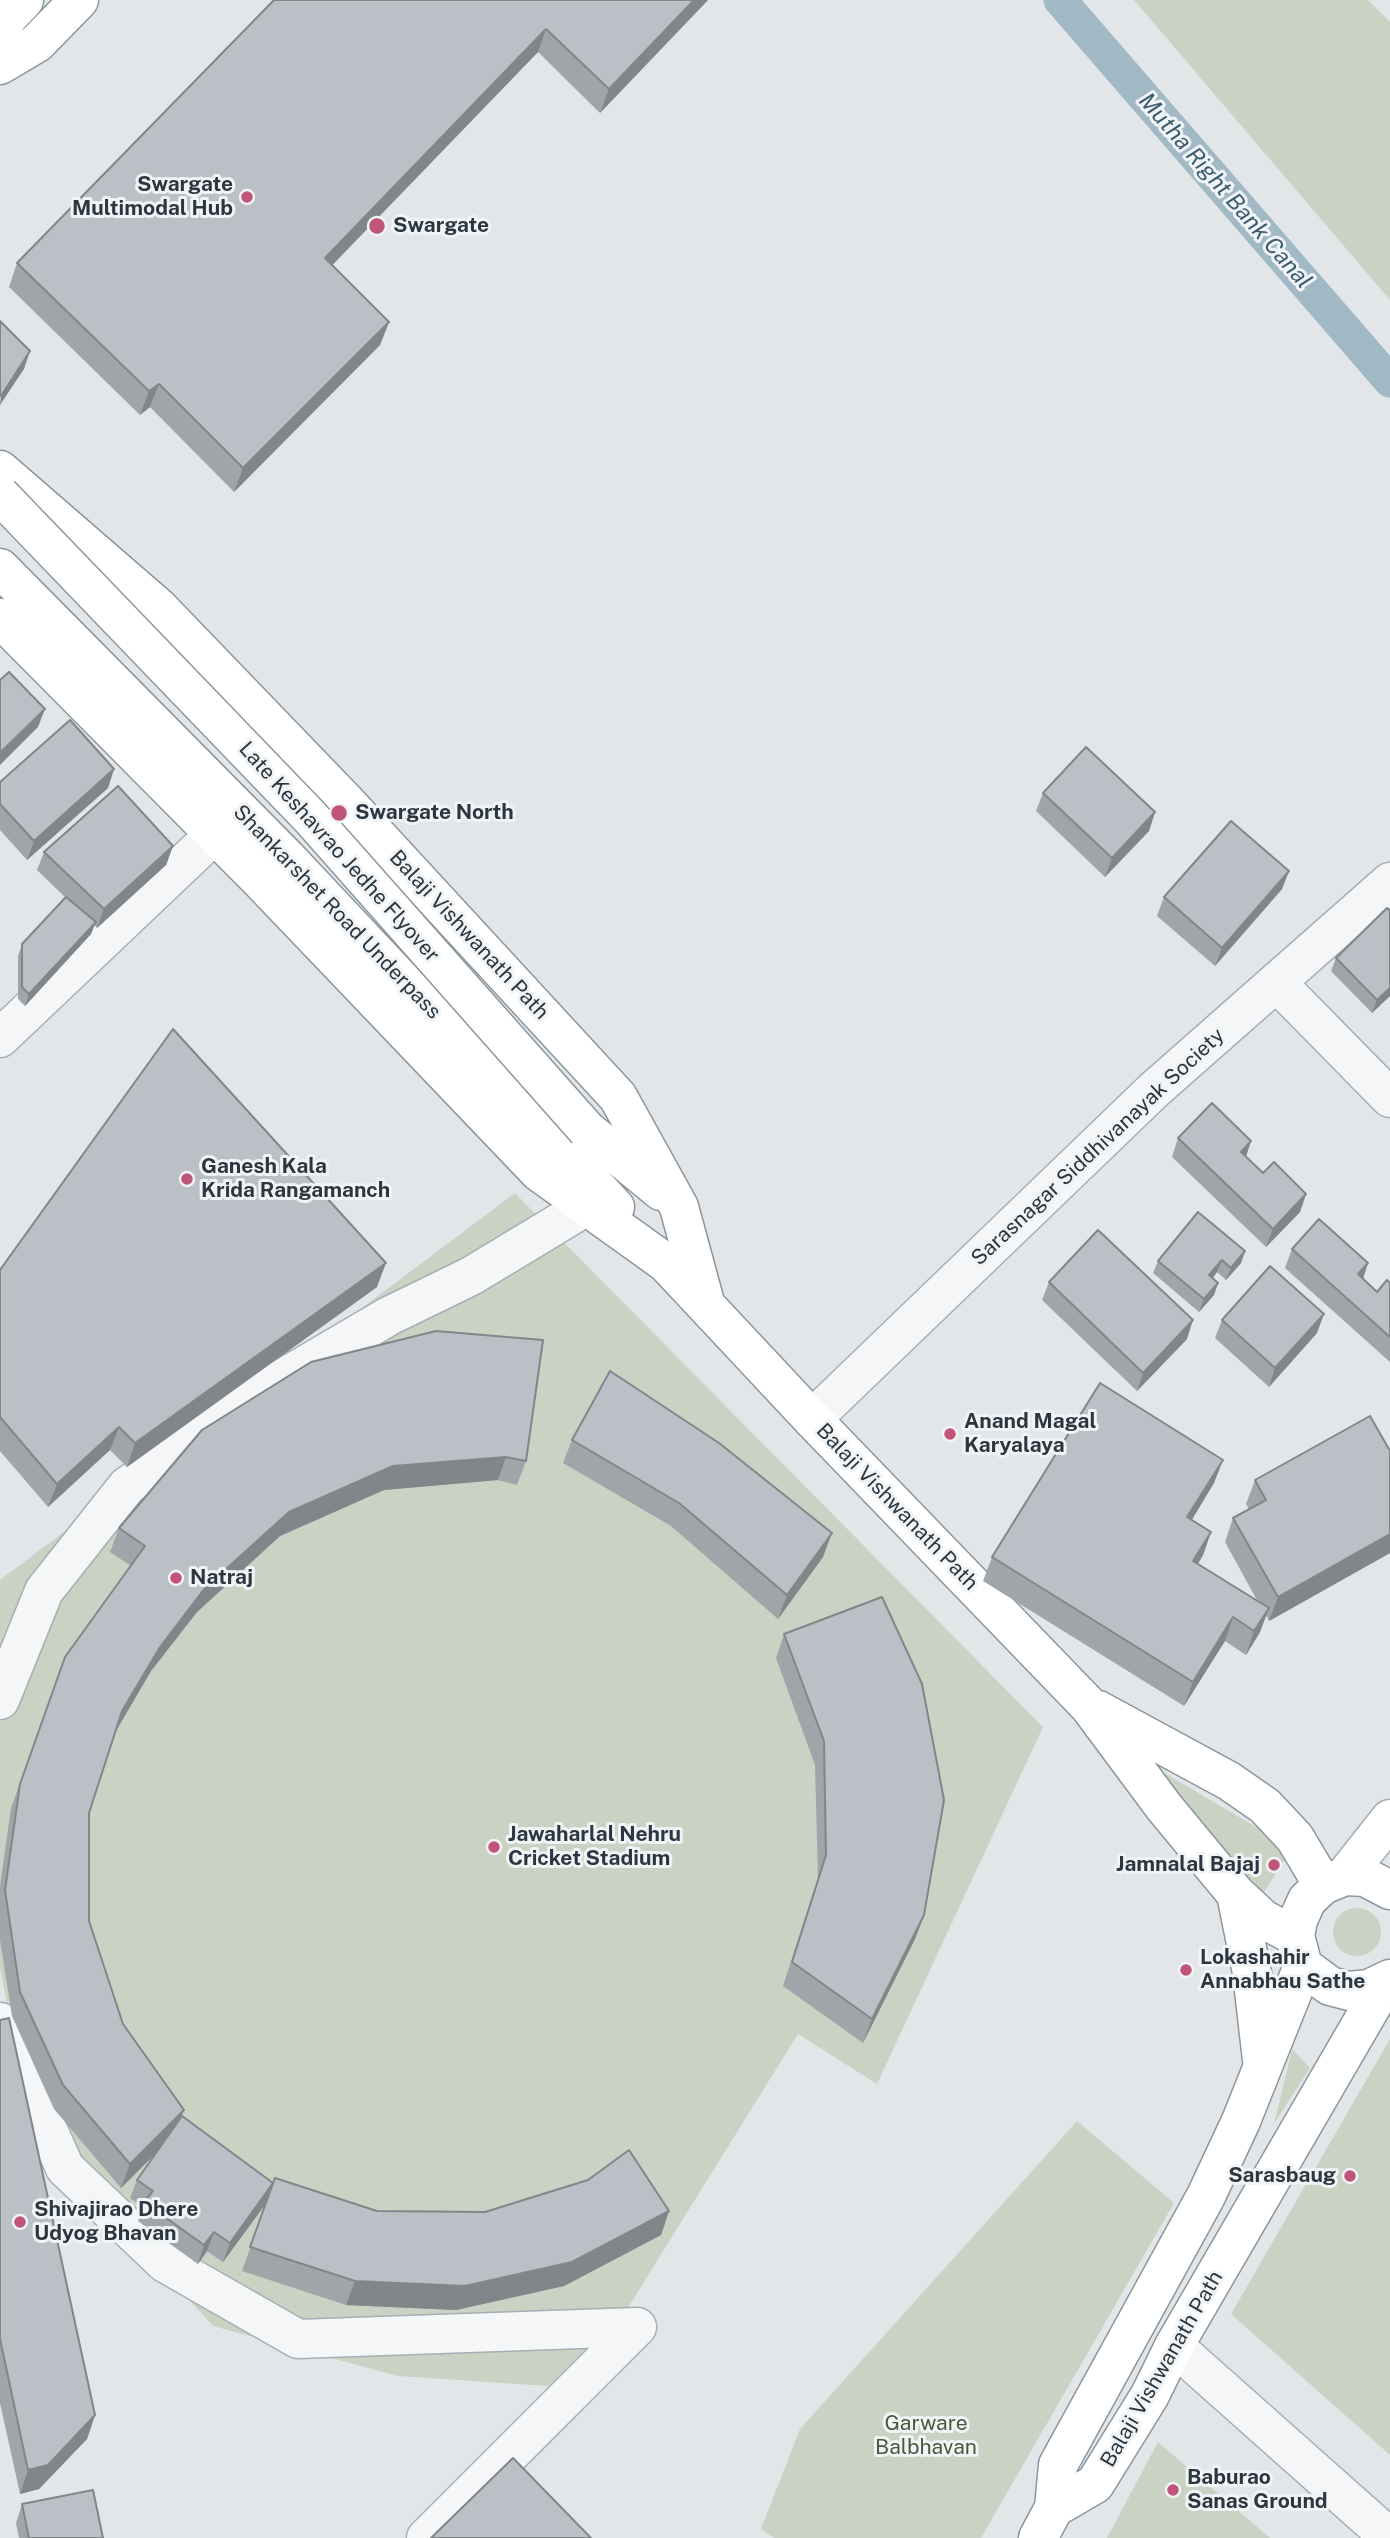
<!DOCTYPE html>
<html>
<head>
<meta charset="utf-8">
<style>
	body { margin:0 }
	canvas { display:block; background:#e2e6e9 }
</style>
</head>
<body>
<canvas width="1390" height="2538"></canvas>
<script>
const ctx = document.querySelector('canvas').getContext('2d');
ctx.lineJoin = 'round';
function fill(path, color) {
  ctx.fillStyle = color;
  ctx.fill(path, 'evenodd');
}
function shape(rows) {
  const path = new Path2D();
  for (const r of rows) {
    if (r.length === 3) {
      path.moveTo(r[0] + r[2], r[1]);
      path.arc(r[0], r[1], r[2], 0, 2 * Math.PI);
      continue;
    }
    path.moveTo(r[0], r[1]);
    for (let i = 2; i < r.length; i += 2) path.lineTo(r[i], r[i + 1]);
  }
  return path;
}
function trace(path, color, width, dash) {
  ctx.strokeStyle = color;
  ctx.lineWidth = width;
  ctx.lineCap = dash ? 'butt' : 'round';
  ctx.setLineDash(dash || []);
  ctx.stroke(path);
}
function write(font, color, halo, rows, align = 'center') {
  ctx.font = font + ' "Public Sans",sans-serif';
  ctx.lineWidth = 6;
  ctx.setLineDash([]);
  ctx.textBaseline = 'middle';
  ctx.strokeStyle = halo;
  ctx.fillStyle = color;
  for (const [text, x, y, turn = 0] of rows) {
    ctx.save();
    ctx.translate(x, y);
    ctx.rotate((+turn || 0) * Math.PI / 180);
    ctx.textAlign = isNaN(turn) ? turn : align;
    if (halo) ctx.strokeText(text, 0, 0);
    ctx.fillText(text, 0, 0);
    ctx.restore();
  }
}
const green = shape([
	[1134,0,1368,0,1390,22,1390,300],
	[515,1193,1043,1727,877,2084,798,2034,578,2388,398,2376,213,2326,41,2138,12,2031,0,1967,0,1580],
	[1144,1761,1292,1848,1257,1903],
	[1357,1932,24],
	[1390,2039,1390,2455,1231,2314],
	[1292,2049,1310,2068,1274,2124],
	[1077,2121,1174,2203,981,2538,774,2538,761,2529,800,2429],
	[1158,2442,1270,2538,1107,2538]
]);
const canal = shape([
	[1060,0,1390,381]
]);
const street = shape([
	[1278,984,1390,1098],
	[0,1038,215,834],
	[812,1419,1154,1090,1390,882],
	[0,1700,44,1591,127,1486,275,1383,389,1316,471,1276,587,1206],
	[0,2022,65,2168,165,2263,298,2339,637,2327],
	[1174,2346,1390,2538],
	[426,2538,637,2327]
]);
const primary = shape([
	[1345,1876,1390,1819]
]);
const highway = shape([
	[0,25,24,0],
	[0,65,37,43,79,0],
	[0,470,158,607,346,802,618,1097,679,1207,704,1299],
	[0,568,287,858,615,1207],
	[0,618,261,881,539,1172,666,1263,812,1419,1089,1706,1164,1807,1236,1894,1263,1919,1295,1936],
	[587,1130,661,1191],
	[1098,1710,1229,1781,1265,1806,1295,1838,1323,1885],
	[1390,1890,1365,1877,1345,1876,1323,1885,1307,1900,1298,1920,1295,1936,1303,1966,1330,1986,1349,1991,1369,1989,1390,1979],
	[1236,1894,1252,1973,1262,2060],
	[1054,2508,1095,2484,1150,2395,1174,2346,1385,1983],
	[1038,2538,1054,2508,1058,2465,1206,2196,1241,2121,1303,1966]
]);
const highwayBridge = shape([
	[0,495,310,817,587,1130]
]);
const wall = shape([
	[274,0,708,0,600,113,538,52,332,265,389,322,380,345,234,492,150,407,140,415,9,287,17,263],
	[114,769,108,788,27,860,0,830,0,782],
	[1043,793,1155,812,1149,831,1105,877,1036,811],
	[173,846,166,865,97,928,94,925,91,934,25,1006,18,999,18,956,22,944,66,898,37,870,44,852],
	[1289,871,1282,889,1215,966,1157,916,1164,897],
	[1390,911,1390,996,1372,1013,1331,971,1336,958],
	[1178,1138,1246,1156,1263,1173,1306,1194,1300,1212,1266,1247,1172,1157],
	[1292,1249,1363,1278,1377,1292,1390,1283,1390,1362,1285,1268],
	[1245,1251,1241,1263,1226,1280,1217,1272,1213,1278,1218,1283,1214,1295,1199,1312,1153,1273,1158,1261],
	[0,1270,377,1287,127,1467,110,1450,48,1507,0,1451],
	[1049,1282,1187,1339,1137,1391,1042,1300],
	[1222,1320,1317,1333,1269,1387,1215,1338],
	[311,1362,526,1461,517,1485,498,1480,384,1490,280,1536,197,1612,151,1671,116,1731,89,1813,89,1921,123,2024,182,2116,273,2183,377,2211,669,2211,661,2235,564,2286,456,2310,346,2305,242,2271,267,2202,223,2262,207,2251,198,2264,138,2221,143,2207,130,2198,137,2180,154,2155,121,2188,54,2109,12,2016,0,1940,0,1886,11,1808,65,1657,131,1566,110,1552,119,1528],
	[572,1440,823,1557,778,1619,671,1526,563,1463],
	[1390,1451,1390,1553,1269,1621,1266,1615,1260,1632,1246,1655,1225,1641,1184,1706,983,1581,992,1557,1214,1483,1192,1519,1211,1532,1203,1555,1198,1564,1258,1602,1225,1542,1233,1518,1249,1509,1246,1504,1255,1480],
	[784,1634,924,1915,915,1939,863,2043,783,1986,818,1878,815,1765,776,1658],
	[0,2020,95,2415,87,2439,39,2489,20,2494,0,2403],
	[22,2504,103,2538,19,2538,16,2523]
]);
const shadedWall = shape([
	[694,0,708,0,600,113,609,89],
	[546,29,538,52,316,282,325,258],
	[389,322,380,345,234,492,243,468],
	[30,351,24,369,0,405,1,396],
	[159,384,150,407,140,415,149,391],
	[45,709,38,727,0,765,0,753],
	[114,769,108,788,27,860,34,841],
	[1155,812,1149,831,1105,877,1112,858],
	[173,846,166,865,97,928,104,909],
	[1289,871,1282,889,1215,966,1222,948],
	[96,922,91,934,25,1006,29,994],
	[1390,988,1390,996,1372,1013,1377,1000],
	[1251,1141,1245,1160,1241,1152],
	[1306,1194,1300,1212,1266,1247,1273,1229],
	[1245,1251,1241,1263,1226,1280,1231,1268],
	[1222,1260,1217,1272,1205,1287,1209,1275],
	[386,1263,377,1287,127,1467,135,1443],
	[1368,1263,1362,1282,1358,1274],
	[1218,1283,1214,1295,1199,1312,1204,1299],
	[1324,1314,1317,1333,1269,1387,1275,1368],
	[1193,1320,1187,1339,1137,1391,1143,1373],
	[119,1427,110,1450,48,1507,57,1484],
	[506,1457,498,1480,384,1490,280,1536,197,1612,151,1671,114,1734,122,1711,160,1647,205,1588,289,1512,393,1466],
	[1223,1460,1214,1483,1179,1541,1187,1517],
	[1211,1532,1203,1555,1185,1585,1193,1561],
	[832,1533,823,1557,778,1619,787,1595],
	[1390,1534,1390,1553,1269,1621,1278,1597],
	[1269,1608,1260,1632,1246,1655,1254,1631],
	[1233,1617,1225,1641,1184,1706,1193,1682],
	[924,1915,915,1939,863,2043,872,2019],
	[184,2110,175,2134,121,2188,130,2164],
	[273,2183,267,2202,223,2262,230,2243],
	[669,2211,661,2235,564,2286,456,2310,346,2305,355,2281],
	[214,2232,207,2251,198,2264,204,2245],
	[95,2415,87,2439,39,2489,20,2494,28,2470]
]);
const building = shape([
	[274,0,694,0,609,89,546,29,325,258,389,322,243,468,159,384,149,391,17,263,274,0],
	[0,321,30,351,1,396,0,395,0,321],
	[9,672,45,709,0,753,0,680,9,672],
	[70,720,114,769,34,841,0,804,0,782,70,720],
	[1086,747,1155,812,1112,858,1043,793,1086,747],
	[118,786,173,846,104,909,44,852,118,786],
	[1231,821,1289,871,1222,948,1164,897,1231,821],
	[66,897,96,922,29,994,22,987,22,944,66,897],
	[1387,908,1390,911,1390,988,1377,1000,1336,958,1387,908],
	[173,1029,386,1263,135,1443,119,1427,57,1484,0,1417,0,1270,173,1029],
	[1212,1103,1251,1141,1241,1152,1263,1173,1274,1162,1306,1194,1273,1229,1178,1138,1212,1103],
	[1198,1212,1245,1251,1231,1268,1222,1260,1209,1275,1218,1283,1204,1299,1158,1261,1198,1212],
	[1319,1219,1368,1263,1358,1274,1377,1292,1387,1280,1390,1283,1390,1337,1292,1249,1319,1219],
	[1098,1230,1193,1320,1143,1373,1049,1282,1098,1230],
	[1270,1266,1324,1314,1275,1368,1222,1320,1270,1266],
	[436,1331,543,1340,526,1461,506,1457,393,1466,289,1512,205,1588,160,1647,122,1711,89,1813,89,1921,123,2024,184,2110,130,2164,63,2085,20,1992,5,1890,20,1784,65,1657,145,1546,119,1528,202,1430,311,1362,436,1331],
	[610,1371,719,1443,832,1533,787,1595,679,1503,572,1440,610,1371],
	[1100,1383,1223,1460,1187,1517,1211,1532,1193,1561,1269,1608,1254,1631,1233,1617,1193,1682,992,1557,1100,1383],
	[1370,1416,1390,1451,1390,1534,1278,1597,1233,1518,1266,1500,1255,1480,1370,1416],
	[882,1597,922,1684,944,1800,924,1915,872,2019,792,1962,826,1855,824,1741,784,1634,882,1597],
	[9,2018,95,2415,48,2465,28,2470,0,2339,0,2020,9,2018],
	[182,2116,273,2183,230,2243,214,2232,204,2245,144,2202,153,2191,137,2180,182,2116],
	[629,2150,669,2211,572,2262,465,2286,355,2281,250,2247,275,2178,377,2211,485,2212,588,2180,629,2150],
	[513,2458,591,2538,431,2538,513,2458],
	[93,2490,103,2538,29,2538,22,2504,93,2490]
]);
const markers = [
	[247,197,7,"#c15479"],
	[377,226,9,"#c15479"],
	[339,813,9,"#c15479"],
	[187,1179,7,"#c15479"],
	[950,1434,7,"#c15479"],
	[176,1578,7,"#c15479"],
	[494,1847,7,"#c15479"],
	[1274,1865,7,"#c15479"],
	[1186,1970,7,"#c15479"],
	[1350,2176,7,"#c15479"],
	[20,2222,7,"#c15479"],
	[1173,2490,7,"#c15479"]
];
const poiNames = [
	["Swargate",233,185,"right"],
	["Multimodal Hub",233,209,"right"],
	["Swargate",393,226],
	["Swargate North",355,813],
	["Ganesh Kala",201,1167],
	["Krida Rangamanch",201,1191],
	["Anand Magal",964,1422],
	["Karyalaya",964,1446],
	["Natraj",190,1578],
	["Jawaharlal Nehru",508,1835],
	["Cricket Stadium",508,1859],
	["Jamnalal Bajaj",1260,1865,"right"],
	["Lokashahir",1200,1958],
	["Annabhau Sathe",1200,1982],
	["Sarasbaug",1336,2176,"right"],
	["Shivajirao Dhere",34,2210],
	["Udyog Bhavan",34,2234],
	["Baburao",1187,2478],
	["Sanas Ground",1187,2502]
];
const streetNames = [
	["Late Keshavrao Jedhe Flyover",339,852,48],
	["Shankarshet Road Underpass",337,912,46],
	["Balaji Vishwanath Path",469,935,47],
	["Sarasnagar Siddhivanayak Society",1098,1147,-43],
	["Balaji Vishwanath Path",897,1507,46],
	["Balaji Vishwanath Path",1162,2369,-60]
];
const parkNames = [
	["Garware",926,2424],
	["Balbhavan",926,2448]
];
const waterNames = [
	["Mutha Right Bank Canal",1225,191,49]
];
fill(green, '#cad2c4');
trace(canal, '#a1b9c5', 33);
trace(street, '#a8aeb3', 41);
trace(primary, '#a2acb3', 41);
trace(highway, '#8b969e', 41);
trace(street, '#f4f6f8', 38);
trace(primary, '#fff', 38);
trace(highway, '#fff', 38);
trace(highwayBridge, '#8b969e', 41, []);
trace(highwayBridge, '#fff', 38);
fill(wall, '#a0a5a9');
fill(shadedWall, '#82868a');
fill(building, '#bac0c5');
trace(building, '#82868a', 2);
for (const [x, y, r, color] of markers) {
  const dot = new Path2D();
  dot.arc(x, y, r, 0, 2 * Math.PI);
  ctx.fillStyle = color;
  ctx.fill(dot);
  trace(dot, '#f1f4f6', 2.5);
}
write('bold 21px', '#2c363f', '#f1f4f6', poiNames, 'left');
write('21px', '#2c363f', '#f1f4f6', streetNames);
write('21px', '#46593a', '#f1f4f6', parkNames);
write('italic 23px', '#3a5c6f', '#f1f4f6', waterNames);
</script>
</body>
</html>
